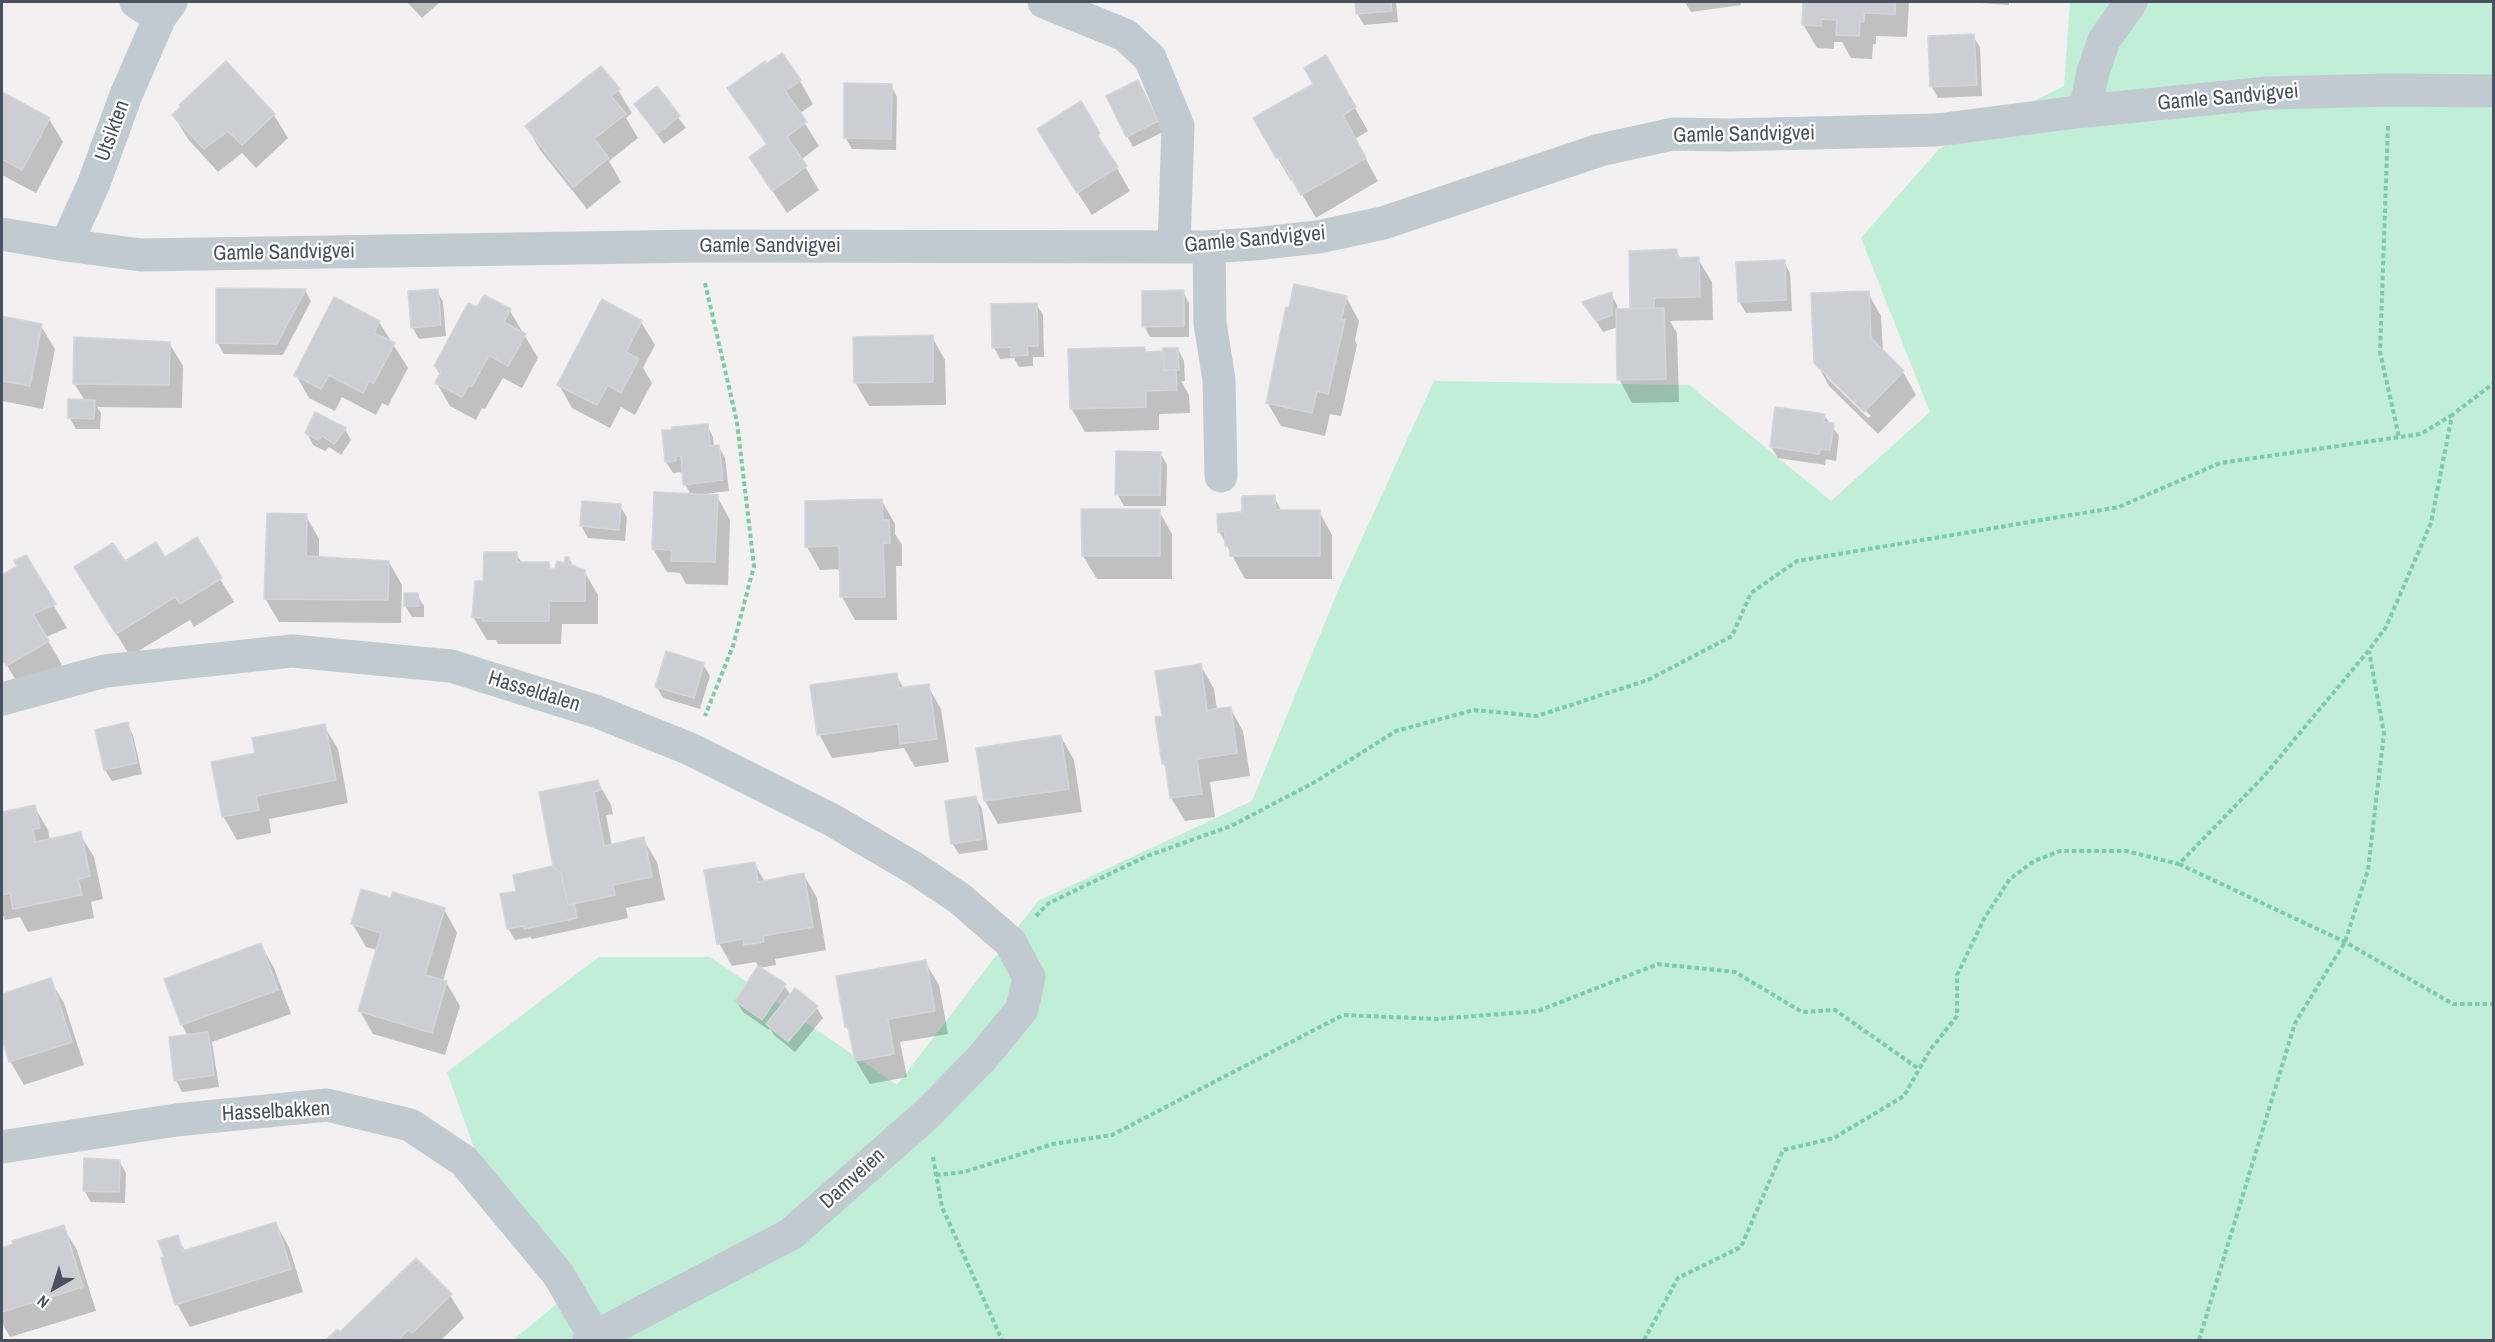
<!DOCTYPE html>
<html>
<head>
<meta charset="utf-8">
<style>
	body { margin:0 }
	#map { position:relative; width:2495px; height:1342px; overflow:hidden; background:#f2f0f0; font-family:"Archivo Narrow",sans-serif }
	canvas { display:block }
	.frame { position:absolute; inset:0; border:3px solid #48515d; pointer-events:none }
	.north { position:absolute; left:24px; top:1258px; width:60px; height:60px; -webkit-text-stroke:4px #fff; paint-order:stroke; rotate:219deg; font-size:16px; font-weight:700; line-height:24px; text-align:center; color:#48515d }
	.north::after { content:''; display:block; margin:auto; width:21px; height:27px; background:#48515d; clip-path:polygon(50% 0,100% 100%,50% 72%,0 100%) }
</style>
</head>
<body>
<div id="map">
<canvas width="2495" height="1342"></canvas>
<div class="frame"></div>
<div class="north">N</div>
</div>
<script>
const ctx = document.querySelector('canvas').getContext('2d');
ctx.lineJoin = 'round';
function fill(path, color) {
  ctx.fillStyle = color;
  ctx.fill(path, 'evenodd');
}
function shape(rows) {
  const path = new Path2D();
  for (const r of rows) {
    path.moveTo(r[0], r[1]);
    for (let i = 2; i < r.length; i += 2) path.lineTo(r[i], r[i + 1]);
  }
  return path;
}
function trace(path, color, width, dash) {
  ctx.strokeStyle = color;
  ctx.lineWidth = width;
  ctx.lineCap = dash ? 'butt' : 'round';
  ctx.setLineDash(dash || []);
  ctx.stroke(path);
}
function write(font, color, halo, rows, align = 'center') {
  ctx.font = font + ' "Archivo Narrow",sans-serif';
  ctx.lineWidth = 4.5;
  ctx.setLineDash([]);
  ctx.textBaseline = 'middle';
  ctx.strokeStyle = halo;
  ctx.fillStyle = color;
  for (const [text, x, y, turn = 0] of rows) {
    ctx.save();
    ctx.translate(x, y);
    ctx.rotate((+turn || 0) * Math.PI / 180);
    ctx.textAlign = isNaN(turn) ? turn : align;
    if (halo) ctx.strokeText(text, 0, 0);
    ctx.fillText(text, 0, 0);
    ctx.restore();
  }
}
const green = shape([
	[2070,2,2493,2,2493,1340,513,1340,558,1303,477,1156,447,1072,599,957,710,957,897,1085,1038,901,1252,801,1337,593,1434,381,1689,385,1831,501,1930,412,1861,238,1939,149,2064,86]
]);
const shadow = shape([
	[407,2,440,2,422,18],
	[1356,2,1396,2,1398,22,1364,25,1357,13],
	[1685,2,1740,2,1741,5,1691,12],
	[1805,2,1909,2,1907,37,1876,36,1876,44,1873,44,1872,59,1851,58,1842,42,1834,42,1834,49,1817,48,1803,24],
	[1964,2,2009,2,2009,5],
	[1973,36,1980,47,1982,96,1938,98,1932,87],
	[1326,57,1368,131,1355,139,1378,181,1316,218,1293,179,1291,181,1255,119,1315,85],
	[800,81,813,104,799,114,819,146,801,160,819,190,787,213,751,158,767,146,729,88],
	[891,85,897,97,896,150,852,149,845,137],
	[657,89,686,128,664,144,636,104],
	[618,90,632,113,626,118,638,138,609,161,621,182,587,209,540,150,527,127],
	[2,93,49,119,63,142,36,193,2,175],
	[1144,93,1163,132,1133,147,1127,136],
	[1080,103,1130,191,1092,215,1052,153],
	[274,115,288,138,256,168,242,153,218,172,188,139,174,116],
	[1676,251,1681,259,1698,259,1712,282,1713,320,1670,321,1677,333,1679,402,1632,403,1619,379,1618,327,1603,332,1591,313,1611,294,1617,305,1618,310,1632,310],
	[1784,262,1790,273,1792,311,1746,313,1739,301],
	[305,290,311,301,283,355,224,354,217,342],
	[437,291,443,302,446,336,419,339,412,327],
	[1183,292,1189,303,1189,337,1150,337,1144,326],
	[1868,293,1881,316,1883,352,1903,372,1916,395,1878,434,1829,386,1816,362],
	[1826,373,1871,416,1868,418,1826,377],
	[1346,297,1359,321,1355,340,1357,345,1341,416,1330,414,1325,436,1281,426,1267,402],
	[1036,304,1043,315,1044,357,1033,357,1033,366,1019,367,1014,358,1000,359,994,347],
	[477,309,510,311,538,358,522,388,503,378,485,409,482,408,476,420,450,406,436,382,440,375,435,366],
	[2,318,41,326,55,349,43,409,2,401],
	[379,322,408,368,388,406,382,403,376,415,342,397,335,411,309,398,296,375],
	[641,322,655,345,643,368,652,383,635,415,621,407,610,428,572,408,559,385],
	[932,337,945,360,946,405,869,406,855,382],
	[169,343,183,366,182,408,97,407,101,413,100,429,76,429,69,417,85,401,74,383],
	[1144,348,1147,353,1178,349,1184,361,1185,381,1181,381,1189,395,1190,413,1159,414,1159,430,1085,432,1071,408],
	[1824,415,1839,436,1836,461,1826,459,1825,465,1778,458,1771,447],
	[707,425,713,437,714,447,719,447,725,458,729,491,705,494,705,496,717,496,730,520,728,585,686,584,680,573,667,572,653,549,691,495,685,484,684,472,673,473,666,462],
	[345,429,351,440,341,455,329,447,325,451,313,445,307,433],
	[1161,454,1167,465,1166,506,1124,506,1117,494],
	[1274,497,1282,512,1319,511,1332,535,1332,579,1245,579,1219,531,1244,514],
	[882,501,895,524,895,534,902,545,902,566,896,566,897,620,855,620,842,597,841,569,820,570,807,547],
	[583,503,620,506,627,517,625,541,588,538,581,526],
	[1159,511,1172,534,1172,579,1097,579,1083,556],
	[306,516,319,539,319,558,389,562,402,585,401,623,279,622,265,598],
	[196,539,234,602,194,627,190,620,130,656,90,591,125,563,164,559],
	[516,554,522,563,548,564,552,570,565,565,569,559,574,567,584,571,598,595,598,624,562,624,561,644,498,644,496,640,487,640,473,617,477,583,485,583],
	[25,557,67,628,46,637,62,665,21,689,5,662,2,664,2,576,19,566],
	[417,595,424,606,424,617,412,617,405,606],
	[703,664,710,676,700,709,663,698,657,687],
	[1201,666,1214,689,1217,710,1230,708,1243,731,1250,776,1210,782,1215,817,1185,821,1171,798,1167,770,1163,763,1163,717],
	[896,675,904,689,928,686,941,709,949,762,915,767,904,748,832,758,819,734],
	[127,724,133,735,142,774,112,781,105,770,97,731],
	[324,726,338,749,348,803,269,819,271,833,237,840,223,816,257,755],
	[1061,737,1074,760,1082,812,998,824,985,801,977,749],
	[598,782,611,805,613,814,606,815,612,846,643,839,657,862,665,900,626,908,628,918,532,939,530,937,515,940,508,928,518,892,555,868],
	[976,798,982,809,988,850,959,854,952,843],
	[34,806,48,830,50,840,80,834,94,857,103,899,91,902,94,918,28,932,20,917,5,920,2,913,2,813],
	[754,863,765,882,804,875,817,898,826,950,775,959,776,965,759,968,756,962,732,966,719,943],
	[393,900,444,909,457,933,443,981,446,982,460,1006,445,1055,373,1034,360,1011,377,950,366,947,352,923],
	[261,945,274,968,291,1014,212,1042,219,1087,182,1092,176,1080,188,1036,182,1025,166,980],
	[925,962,939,985,948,1034,900,1042,907,1077,870,1084,856,1061,852,1036,846,1027],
	[50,980,64,1003,84,1065,24,1085,10,1061,2,1034,2,995],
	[784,985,791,996,816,1007,823,1018,795,1052,774,1035,770,1028,769,1030,743,1012,736,1001],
	[119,1161,126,1173,125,1203,91,1202,84,1190],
	[276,1224,289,1247,303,1292,190,1327,177,1304,177,1237,186,1252],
	[63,1227,77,1250,96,1311,10,1337,2,1323,2,1249],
	[402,1271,450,1295,464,1318,441,1340,328,1340,337,1331,340,1334]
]);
const building = shape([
	[1355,2,1391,2,1392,11,1356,14,1355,2],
	[1803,2,1895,2,1895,14,1864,13,1864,22,1860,21,1859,36,1836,35,1837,20,1821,19,1821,26,1802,25,1803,2],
	[1974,34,1977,85,1930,87,1928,36,1974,34],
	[782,53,801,80,785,91,807,122,787,137,807,166,772,191,749,157,767,144,727,88,765,61,766,64,782,53],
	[1326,55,1356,107,1343,115,1366,158,1301,195,1279,157,1276,158,1253,118,1313,84,1304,68,1326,55],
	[226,61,275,114,242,145,228,131,204,149,172,115,181,107,179,105,226,61],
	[601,66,620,89,611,96,626,114,594,139,609,158,573,187,525,126,601,66],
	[1138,80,1158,121,1126,137,1106,96,1138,80],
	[844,83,892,84,891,139,844,138,844,83],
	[657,86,680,116,657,134,634,104,657,86],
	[2,92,50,118,22,170,2,159,2,92],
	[1081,101,1100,133,1097,135,1118,167,1077,193,1037,129,1081,101],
	[1677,249,1677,258,1699,257,1700,297,1654,298,1654,308,1630,309,1629,251,1677,249],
	[1785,260,1786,300,1738,302,1736,262,1785,260],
	[1294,284,1347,296,1341,320,1345,320,1328,394,1317,391,1312,413,1266,403,1286,307,1289,308,1294,284],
	[216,288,306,289,277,344,216,343,216,288],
	[438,289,441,325,411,328,408,291,438,289],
	[1184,290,1184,326,1142,327,1142,291,1184,290],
	[1869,291,1871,338,1904,371,1864,412,1814,363,1811,293,1869,291],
	[1612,292,1612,315,1596,321,1582,302,1612,292],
	[484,295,511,309,504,322,526,334,508,366,489,355,472,387,469,385,462,397,435,383,441,371,434,366,468,303,477,307,484,295],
	[334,297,380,321,374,333,395,343,374,383,369,381,363,393,329,375,321,389,294,375,334,297],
	[602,299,642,321,626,352,639,359,621,393,608,385,597,405,557,385,602,299],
	[1037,303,1038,346,1027,346,1028,355,1011,356,1011,347,992,348,991,304,1037,303],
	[1654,308,1664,308,1666,379,1617,380,1616,309,1654,308],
	[2,316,42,324,30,386,2,381,2,316],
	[933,335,933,382,854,383,853,337,933,335],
	[74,337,170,342,169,385,73,384,74,337],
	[1145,347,1145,352,1163,351,1164,370,1176,370,1177,390,1146,391,1146,407,1070,409,1068,349,1145,347],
	[1163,348,1178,348,1179,370,1164,370,1163,348],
	[68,399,95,400,94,419,68,418,68,399],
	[1775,407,1825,414,1824,422,1834,423,1830,450,1820,449,1819,454,1770,447,1775,407],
	[315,412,346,428,334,444,322,436,318,440,305,433,315,412],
	[708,424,710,446,719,445,723,480,683,485,681,456,675,457,676,461,665,462,662,430,672,430,672,427,708,424],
	[1116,451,1161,452,1160,495,1115,495,1116,451],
	[654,492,718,495,715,562,671,561,672,550,652,549,654,492],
	[1275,495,1275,510,1320,510,1320,556,1230,556,1230,546,1225,546,1225,531,1218,532,1217,514,1242,512,1242,496,1275,495],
	[882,499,883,520,889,520,890,543,883,543,885,597,840,597,839,546,805,547,805,501,882,499],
	[582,501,621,504,619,530,580,526,582,501],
	[1081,509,1160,509,1160,556,1082,556,1081,509],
	[267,513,307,514,306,556,389,561,388,600,264,599,267,513],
	[197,537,222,578,180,604,175,597,116,634,74,567,113,543,125,561,156,542,165,557,197,537],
	[484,552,517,552,517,562,549,562,549,569,555,568,557,561,564,563,565,557,569,557,569,564,585,570,585,601,549,601,549,621,483,621,483,618,472,617,475,581,483,581,484,552],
	[26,555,56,604,33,614,49,641,6,666,2,658,2,575,17,566,14,561,26,555],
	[404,593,418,593,419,606,404,606,404,593],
	[666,651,704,663,694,698,655,687,666,651],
	[1201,664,1207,710,1231,707,1237,753,1197,759,1202,794,1170,798,1165,763,1162,764,1155,717,1162,716,1155,671,1201,664],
	[897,673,899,688,929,684,937,739,900,744,898,724,817,735,810,685,897,673],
	[128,722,137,763,104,770,95,730,128,722],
	[325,724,336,780,256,796,259,810,222,817,211,762,255,753,252,738,325,724],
	[1061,735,1069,789,984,801,976,748,1061,735],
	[598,780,601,790,594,792,604,846,644,837,652,877,613,885,615,895,568,905,561,873,553,866,539,792,598,780],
	[976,796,982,839,951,844,945,801,976,796],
	[35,805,40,828,33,829,35,842,81,832,90,876,78,879,82,895,13,909,10,893,2,895,2,812,35,805],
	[755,862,758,882,804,873,813,927,763,936,764,942,744,945,743,939,717,944,704,870,755,862],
	[553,866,561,873,568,905,574,903,577,918,524,929,523,926,507,929,500,894,516,891,513,875,553,866],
	[361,889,391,898,393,892,445,908,425,975,447,981,432,1033,358,1011,381,933,351,924,361,889],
	[261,943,278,990,181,1025,164,979,261,943],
	[926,960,935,1011,888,1019,894,1054,855,1061,848,1027,845,1027,836,976,926,960],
	[758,966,786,984,762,1020,735,1001,758,966],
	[51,978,72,1042,9,1062,2,1039,2,994,51,978],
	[795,988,818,1006,788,1042,766,1024,795,988],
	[208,1032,214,1075,174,1081,169,1037,208,1032],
	[84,1158,120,1160,119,1192,83,1191,84,1158],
	[276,1222,291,1269,175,1305,161,1258,164,1257,158,1241,178,1235,183,1251,276,1222],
	[64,1225,83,1287,2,1312,2,1248,13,1244,12,1241,64,1225],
	[416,1258,452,1294,412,1333,408,1330,398,1340,326,1340,337,1329,340,1332,416,1258]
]);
const path = shape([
	[2388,126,2380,352,2399,437],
	[705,283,737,422,754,566,733,646,705,716],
	[2179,864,2345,942,2453,1004,2494,1004],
	[1036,916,1049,903,1147,856,1231,826,1315,782,1396,731,1474,710,1537,716,1648,680,1732,636,1751,593,1797,561,2119,507,2220,463,2421,434,2452,415],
	[933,1157,942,1207,1002,1340],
	[936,1175,964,1172,1053,1144,1112,1135,1343,1015,1437,1019,1538,1011,1658,964,1735,972,1802,1012,1835,1010,1919,1069],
	[1644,1340,1678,1278,1741,1247,1783,1150,1834,1138,1904,1096,1930,1050,1957,1016,1957,975,1985,917,2010,879,2034,861,2060,851,2126,851,2179,864,2264,776,2369,650,2386,627,2431,523,2452,415,2494,383],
	[2199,1340,2295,1023,2345,942,2368,870,2384,733,2369,651]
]);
const minor = shape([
	[136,2,160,17],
	[1044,2,1125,35,1150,58,1178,126,1174,246],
	[2085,111,2093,72,2104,40,2131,2],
	[66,245,94,183,126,95,160,17,171,2],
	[1209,247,1210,323,1219,380,1221,476],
	[2,699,105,671,292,651,451,666,598,712,690,749,832,820,914,868,959,898,1010,942,1029,977,1022,1009,982,1058,926,1115,791,1234,589,1340],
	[2,1147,176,1120,327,1105,410,1125,464,1161,558,1274,595,1337]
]);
const tertiary = shape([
	[2,234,66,245,141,255,701,246,1209,247,1254,244,1318,237,1383,223,1600,150,1673,134,1729,135,1937,130,2085,111,2268,93,2390,90,2494,91]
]);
const streetNames = [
	["Gamle Sandvigvei",2228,98,-5],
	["Utsikten",113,131,-70],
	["Gamle Sandvigvei",1744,135,-1],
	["Gamle Sandvigvei",1255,240,-5],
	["Gamle Sandvigvei",770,246],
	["Gamle Sandvigvei",284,253,-1],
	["Hasseldalen",534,692,17],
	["Hasselbakken",276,1112,-3],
	["Damveien",853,1179,-42]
];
fill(green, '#c0eed6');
fill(shadow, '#0003');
fill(building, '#cdced4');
trace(building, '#d4d5db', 1.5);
trace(path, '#79cbaa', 4, [4.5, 3]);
trace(minor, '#c1c9d1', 33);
trace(tertiary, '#c1c9d1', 33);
write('21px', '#48515d', '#fff', streetNames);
</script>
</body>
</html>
